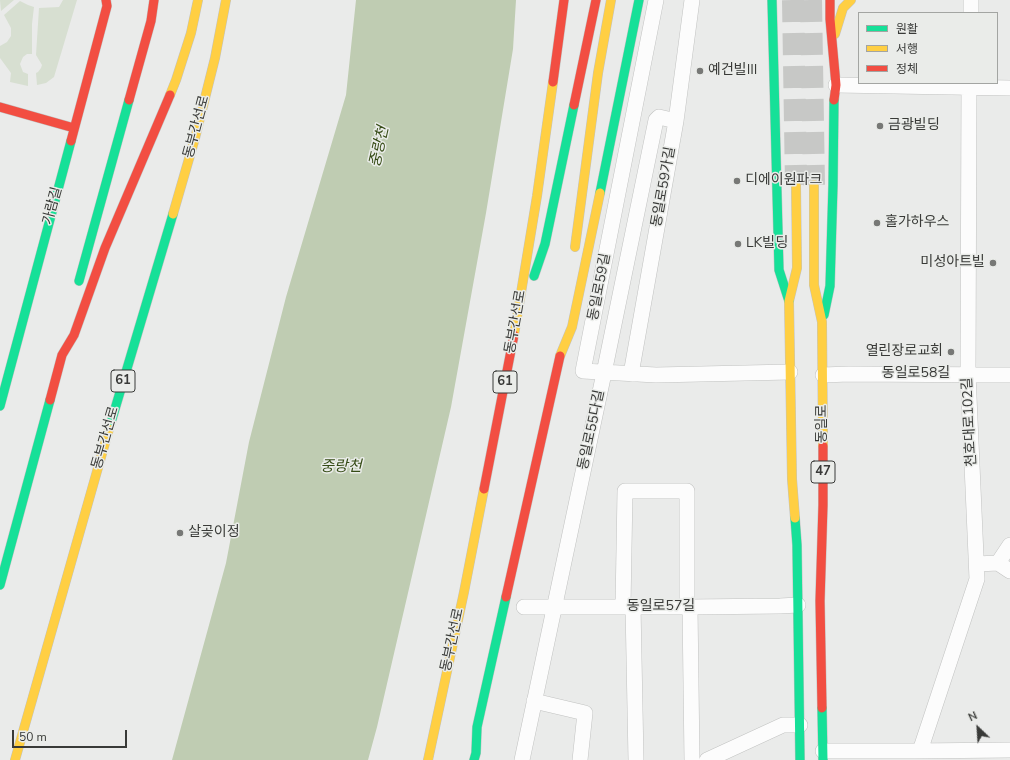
<!DOCTYPE html>
<html>
<head>
<meta charset="utf-8">
<style>
	body { margin:0 }
	#map { position:relative; width:1010px; height:760px; overflow:hidden; background:#eaebea; font-family:"Nunito Sans","Noto Sans KR",sans-serif }
	canvas { display:block }
	.legend { position:absolute; left:858px; top:12px; width:140px; height:72px; box-sizing:border-box; background:#eaece9; border:1px solid #a3a5a2; margin:0; padding:5px 7px; list-style:none; font-size:12px; color:#393a38 }
	.legend li { display:flex; align-items:center; gap:8px; height:20px }
	.legend b { width:20px; border:1px solid #a3a5a2 }
	.north { position:absolute; left:958px; top:708px; width:40px; height:40px; -webkit-text-stroke:3px #eaece9; paint-order:stroke; rotate:335deg; font-size:11px; font-weight:700; line-height:16px; text-align:center; color:#393a38 }
	.north::after { content:''; display:block; margin:auto; width:14px; height:18px; background:#393a38; clip-path:polygon(50% 0,100% 100%,50% 72%,0 100%) }
	.scale { position:absolute; left:12px; top:730px; width:115px; height:18px; box-sizing:border-box; border:2px solid #393a38; border-top:0; padding-left:5px; font-size:12px; line-height:14px; white-space:nowrap; color:#393a38; -webkit-text-stroke:3px #eaece9; paint-order:stroke }
</style>
</head>
<body>
<div id="map">
<canvas width="1010" height="760"></canvas>
<ul class="legend">
<li><b style="height:5px;background:#16e098"></b>원활</li>
<li><b style="height:5px;background:#ffcf43"></b>서행</li>
<li><b style="height:5px;background:#f24e42"></b>정체</li>
</ul>
<div class="north">N</div>
<div class="scale">50 m</div>
</div>
<script>
const ctx = document.querySelector('canvas').getContext('2d');
ctx.lineJoin = 'round';
function fill(path, color) {
  ctx.fillStyle = color;
  ctx.fill(path, 'evenodd');
}
function shape(rows) {
  const path = new Path2D();
  for (const r of rows) {
    path.moveTo(r[0], r[1]);
    for (let i = 2; i < r.length; i += 2) path.lineTo(r[i], r[i + 1]);
  }
  return path;
}
function trace(path, color, width, dash) {
  ctx.strokeStyle = color;
  ctx.lineWidth = width;
  ctx.lineCap = dash ? 'butt' : 'round';
  ctx.setLineDash(dash || []);
  ctx.stroke(path);
}
function write(font, color, halo, rows, align = 'center') {
  ctx.font = font + ' "Nunito Sans","Noto Sans KR",sans-serif';
  ctx.lineWidth = 3;
  ctx.setLineDash([]);
  ctx.textBaseline = 'middle';
  ctx.strokeStyle = halo;
  ctx.fillStyle = color;
  for (const [text, x, y, turn = 0] of rows) {
    ctx.save();
    ctx.translate(x, y);
    ctx.rotate((+turn || 0) * Math.PI / 180);
    ctx.textAlign = isNaN(turn) ? turn : align;
    if (halo) ctx.strokeText(text, 0, 0);
    ctx.fillText(text, 0, 0);
    ctx.restore();
  }
}
const green = shape([
	[0,0,14,0,1,11],
	[63,0,77,0,54,77,46,83,37,85,36,73,38,72,41,68,42,65,36,55,39,8,59,7],
	[20,1,28,5,34,7,32,24,32,54,27,54,23,57,20,64,23,72,28,74,28,86,10,82,11,73,0,58,0,46,7,42,11,36,11,28,4,15]
]);
const water = shape([
	[356,0,516,0,513,49,486,213,451,407,377,727,368,760,172,760,226,563,249,442,286,297,346,95]
]);
const primaryTunnel = shape([
	[793,0,796,185],
	[811,0,814,185]
]);
const street = shape([
	[656,0,583,371,656,375,790,372],
	[971,13,971,0],
	[836,85,1010,88],
	[631,374,676,121,692,0],
	[823,375,849,374,1010,375],
	[998,563,1010,545],
	[977,564,998,563,1010,571],
	[623,606,625,491,687,491,687,607],
	[633,606,636,760],
	[524,607,690,607,780,606,798,605],
	[690,607,692,760],
	[534,701,585,713,580,760],
	[823,751,914,751,1010,750],
	[920,751,977,579,968,374,969,83],
	[522,760,604,373,656,120,659,117,676,121],
	[707,760,783,725,800,725]
]);
const fast = shape([
	[772,0,779,270,789,301],
	[600,193,639,0],
	[534,276,545,244,574,105],
	[79,281,129,100],
	[824,315,830,286,833,185,834,100],
	[0,406,71,141],
	[109,429,173,214],
	[795,518,797,545,800,760],
	[0,585,50,400],
	[822,708,823,760],
	[474,760,476,753,477,727,506,597]
]);
const slow = shape([
	[835,34,843,8,851,0],
	[170,95,176,80,191,33,198,0],
	[814,185,814,285,822,322,823,446],
	[173,214,195,138,215,58,226,0],
	[575,247,598,73,611,0],
	[514,335,537,196,553,82],
	[560,356,572,327,600,193],
	[795,518,792,479,789,301,797,268,796,185],
	[15,760,109,429],
	[428,760,464,592,484,489]
]);
const jam = shape([
	[830,0,830,19,836,85,834,100],
	[553,82,564,0],
	[129,100,151,21,154,0],
	[574,105,596,0],
	[0,107,74,128],
	[71,141,107,6,106,0],
	[50,400,62,355,74,335,105,248,170,95],
	[484,489,514,335],
	[506,597,560,356],
	[822,708,820,601,823,505,823,446]
]);
const markers = [
	[700,71,4,"#777876"],
	[880,126,4,"#777876"],
	[737,181,4,"#777876"],
	[877,223,4,"#777876"],
	[738,244,4,"#777876"],
	[993,263,4,"#777876"],
	[951,352,4,"#777876"],
	[180,533,4,"#777876"]
];
const shields = [
	[123,381,24],
	[505,382,24],
	[823,472,24]
];
const shieldNames = [
	["61",123,381],
	["61",505,382],
	["47",823,472]
];
const poiNames = [
	["예건빌III",708,71],
	["금광빌딩",888,126],
	["디에이원파크",745,181],
	["홀가하우스",885,223],
	["LK빌딩",746,244],
	["미성아트빌",985,263,"right"],
	["열린장로교회",943,352,"right"],
	["살곶이정",188,533]
];
const streetNames = [
	["동부간선로",197,127,-75],
	["동일로59가길",664,187,-80],
	["가람길",53,206,-75],
	["동일로59길",600,287,-79],
	["동부간선로",516,322,-80],
	["동일로58길",916,374],
	["천호대로102길",970,422,-93],
	["동일로",823,424,-90],
	["동일로55다길",592,430,-78],
	["동부간선로",106,438,-74],
	["동일로57길",661,607],
	["동부간선로",453,640,-78]
];
const waterNames = [
	["중랑천",380,147,-77],
	["중랑천",341,467]
];
fill(green, '#d7dfd1');
fill(water, '#bfccb2');
trace(primaryTunnel, '#c7c8c6', 22, [22, 11]);
trace(street, '#c1c2c1', 16);
trace(fast, '#c1c2c1', 10);
trace(slow, '#c1c2c1', 10);
trace(jam, '#c1c2c1', 10);
trace(street, '#fcfcfc', 15);
trace(fast, '#16e098', 9);
trace(slow, '#ffcf43', 9);
trace(jam, '#f24e42', 9);
for (const [x, y, r, color] of markers) {
  const dot = new Path2D();
  dot.arc(x, y, r, 0, 2 * Math.PI);
  ctx.fillStyle = color;
  ctx.fill(dot);
  trace(dot, '#eaece9', 1.5);
}
for (const [x, y, w] of shields) {
  const box = new Path2D();
  box.roundRect(x - w / 2, y - 11, w, 22, 3);
  ctx.fillStyle = '#eaece9';
  ctx.fill(box);
  trace(box, '#393a38', 1);
}
write('bold 13px', '#393a38', null, shieldNames);
write('14px', '#393a38', '#eaece9', poiNames, 'left');
write('14px', '#393a38', '#eaece9', streetNames);
write('italic 15px', '#354b15', '#eaece9', waterNames);
</script>
</body>
</html>
